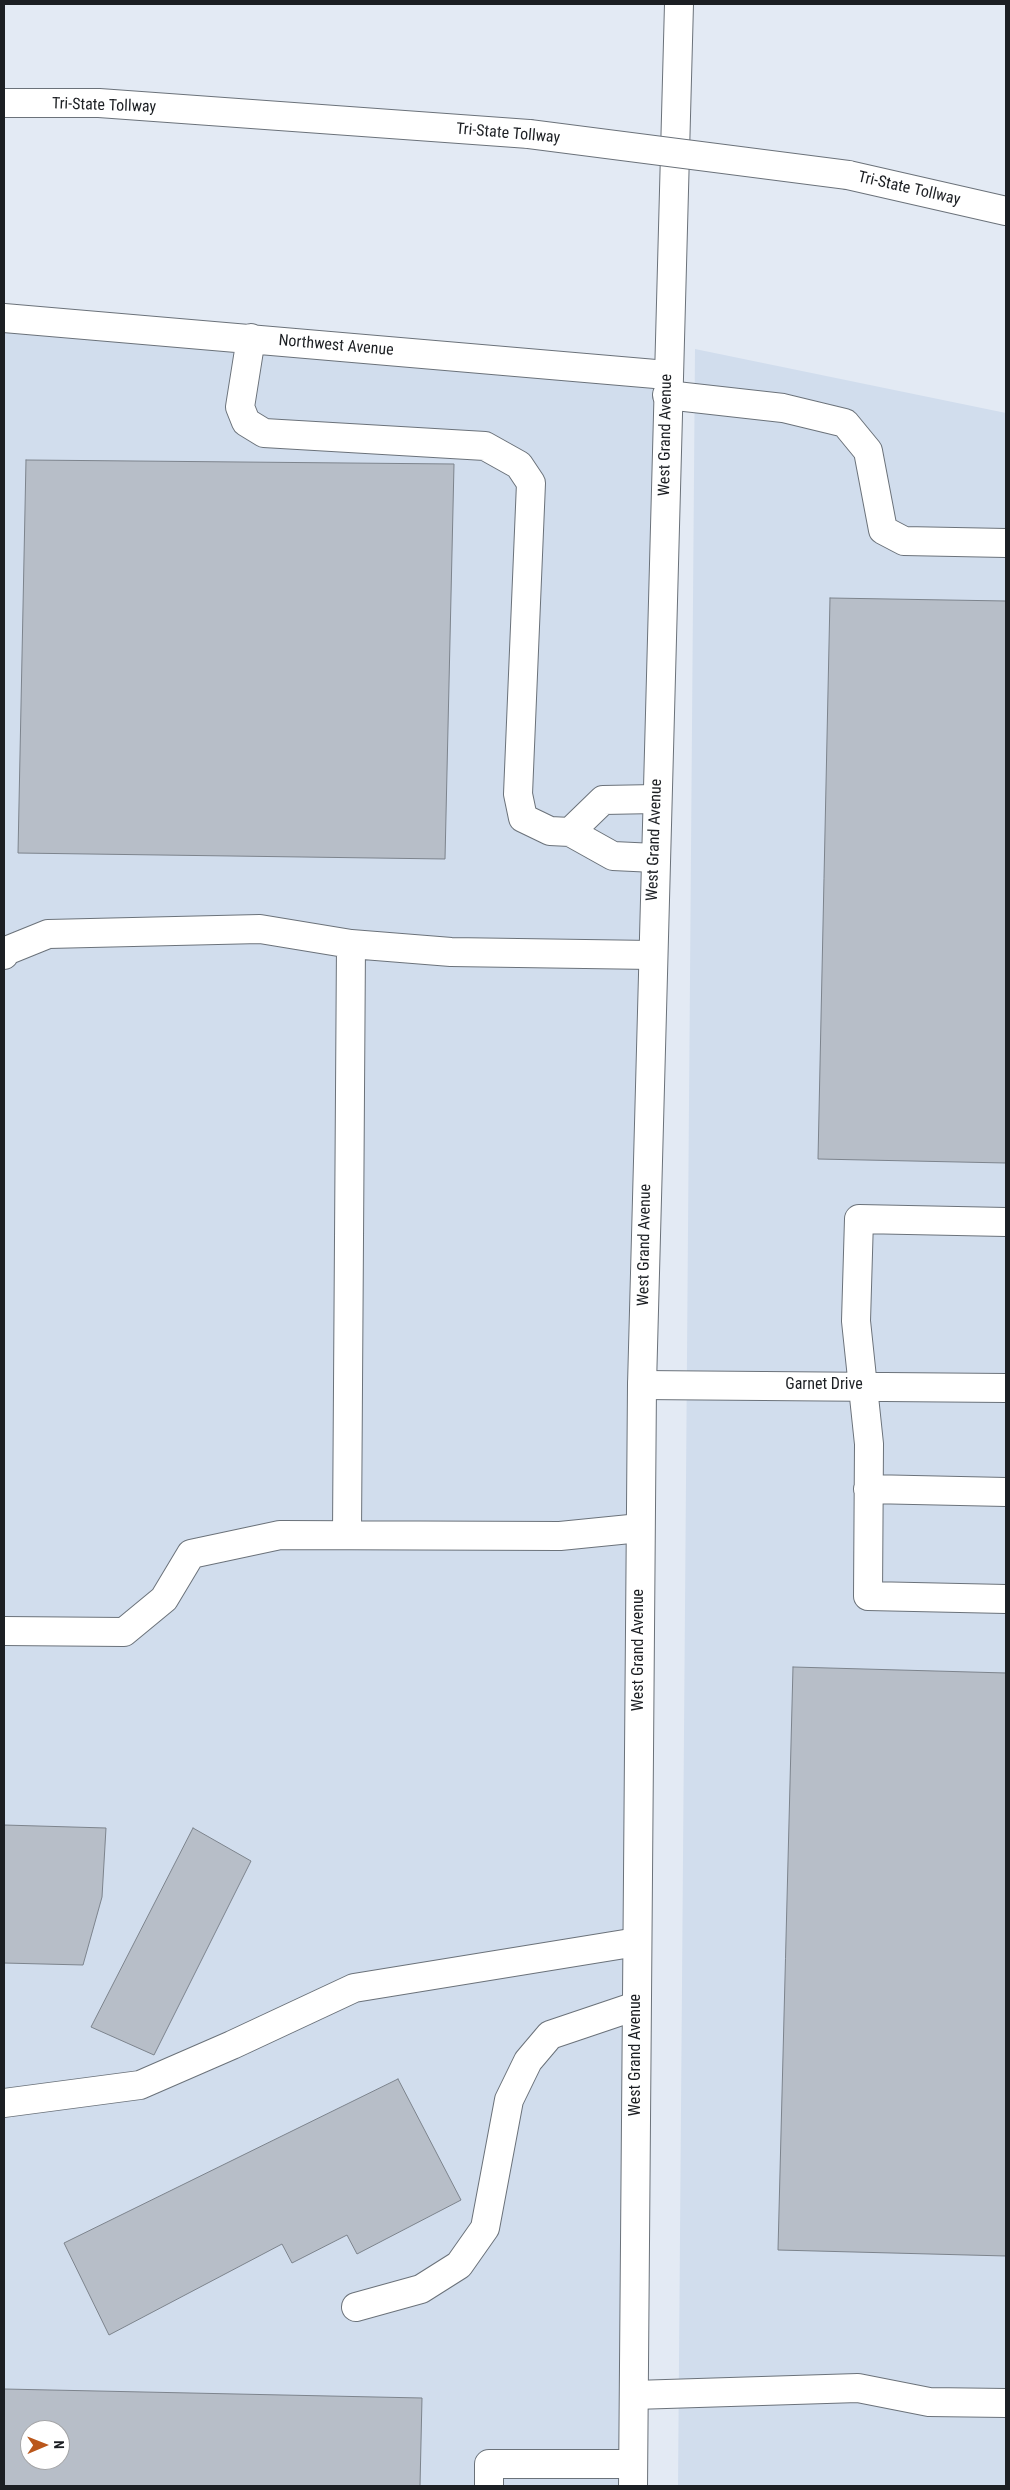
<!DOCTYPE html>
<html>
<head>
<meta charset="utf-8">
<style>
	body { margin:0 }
	#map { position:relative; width:1010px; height:2490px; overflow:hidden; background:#e3eaf4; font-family:"Roboto Condensed",sans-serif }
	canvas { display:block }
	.frame { position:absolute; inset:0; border:5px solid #1c1f23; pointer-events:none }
	.north { position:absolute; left:20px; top:2420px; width:50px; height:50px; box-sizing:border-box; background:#fff; border:1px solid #a4a5a7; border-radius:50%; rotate:89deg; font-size:14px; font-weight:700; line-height:20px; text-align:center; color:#1c1f23 }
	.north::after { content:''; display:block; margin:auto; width:18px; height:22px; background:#ba571c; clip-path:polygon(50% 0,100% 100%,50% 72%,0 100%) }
</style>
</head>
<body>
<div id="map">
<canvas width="1010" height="2490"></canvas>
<div class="frame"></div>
<div class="north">N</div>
</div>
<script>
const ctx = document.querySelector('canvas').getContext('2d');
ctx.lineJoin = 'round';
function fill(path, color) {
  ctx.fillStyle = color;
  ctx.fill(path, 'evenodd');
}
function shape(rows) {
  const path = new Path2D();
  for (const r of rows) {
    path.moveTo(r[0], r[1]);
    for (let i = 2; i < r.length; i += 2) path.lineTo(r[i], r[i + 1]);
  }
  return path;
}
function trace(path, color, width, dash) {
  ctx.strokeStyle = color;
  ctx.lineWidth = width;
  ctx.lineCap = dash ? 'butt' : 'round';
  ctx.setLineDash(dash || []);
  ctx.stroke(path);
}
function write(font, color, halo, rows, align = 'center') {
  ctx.font = font + ' "Roboto Condensed",sans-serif';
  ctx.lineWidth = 4;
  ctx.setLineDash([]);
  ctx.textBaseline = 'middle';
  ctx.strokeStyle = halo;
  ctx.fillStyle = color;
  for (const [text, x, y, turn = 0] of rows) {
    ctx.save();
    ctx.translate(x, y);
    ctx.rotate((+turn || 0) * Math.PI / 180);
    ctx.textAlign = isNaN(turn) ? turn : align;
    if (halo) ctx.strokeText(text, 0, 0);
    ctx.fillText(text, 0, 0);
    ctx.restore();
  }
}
const built = shape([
	[4,319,667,375,625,2486,4,2486],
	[30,2430,60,2430,60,2460,30,2460],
	[695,349,1006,413,1006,2486,678,2486]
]);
const building = shape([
	[26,460,454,464,445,859,18,853,26,460],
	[830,598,1006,601,1006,1163,818,1159,830,598],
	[793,1667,1006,1673,1006,2256,778,2250,793,1667],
	[4,1825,106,1828,102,1897,83,1965,4,1963,4,1825],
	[193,1828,251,1861,154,2055,91,2027,193,1828],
	[398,2079,461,2200,357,2254,347,2235,292,2263,282,2244,109,2335,64,2243,398,2079],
	[4,2389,422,2398,420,2486,4,2486,4,2389],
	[30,2430,60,2430,60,2460,30,2460,30,2430]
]);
const minor = shape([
	[4,318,667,375],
	[251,338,240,407,246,422,264,433,485,446,519,465,531,483,518,794,523,818,550,831,570,832,613,856,655,858],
	[667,395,783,408,845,423,868,451,883,530,904,541,1006,543],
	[570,832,603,800,656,799],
	[4,955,6,951,48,934,260,929,351,944],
	[1006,1222,859,1219,856,1321,869,1444,868,1596,1006,1599],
	[642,1385,1006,1388],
	[868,1489,1006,1492],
	[347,1533,351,944,451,952,652,955],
	[4,1631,124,1632,164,1599,191,1554,280,1535,560,1536,640,1528],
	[4,2103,140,2085,232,2045,354,1988,637,1942],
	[356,2307,421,2289,459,2265,485,2228,509,2100,528,2061,550,2035,636,2006],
	[634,2395,858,2388,929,2402,1006,2403],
	[489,2486,489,2464,633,2464]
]);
const major = shape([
	[633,2486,642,1385,679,4]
]);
const highway = shape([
	[4,103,99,103,529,134],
	[848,175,1006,211]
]);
const highwayBridge = shape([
	[529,134,848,175]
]);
const streetNames = [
	["Tri-State Tollway",104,106,2],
	["Tri-State Tollway",508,134,5],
	["Tri-State Tollway",909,189,13],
	["Northwest Avenue",336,346,5],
	["West Grand Avenue",666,435,-89],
	["West Grand Avenue",655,840,-88],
	["West Grand Avenue",645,1245,-89],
	["Garnet Drive",824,1385],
	["West Grand Avenue",639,1650,-90],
	["West Grand Avenue",636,2055,-90]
];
fill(built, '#d1dded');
fill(building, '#b7bec8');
trace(building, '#7d848d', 1);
trace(minor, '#6b727a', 30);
trace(major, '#6b727a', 30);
trace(highway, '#6b727a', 30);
trace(minor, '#fff', 28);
trace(major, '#fff', 28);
trace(highway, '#fff', 28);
trace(highwayBridge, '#6b727a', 30, []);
trace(highwayBridge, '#fff', 28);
write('16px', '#1c1f23', '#fff', streetNames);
</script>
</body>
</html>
